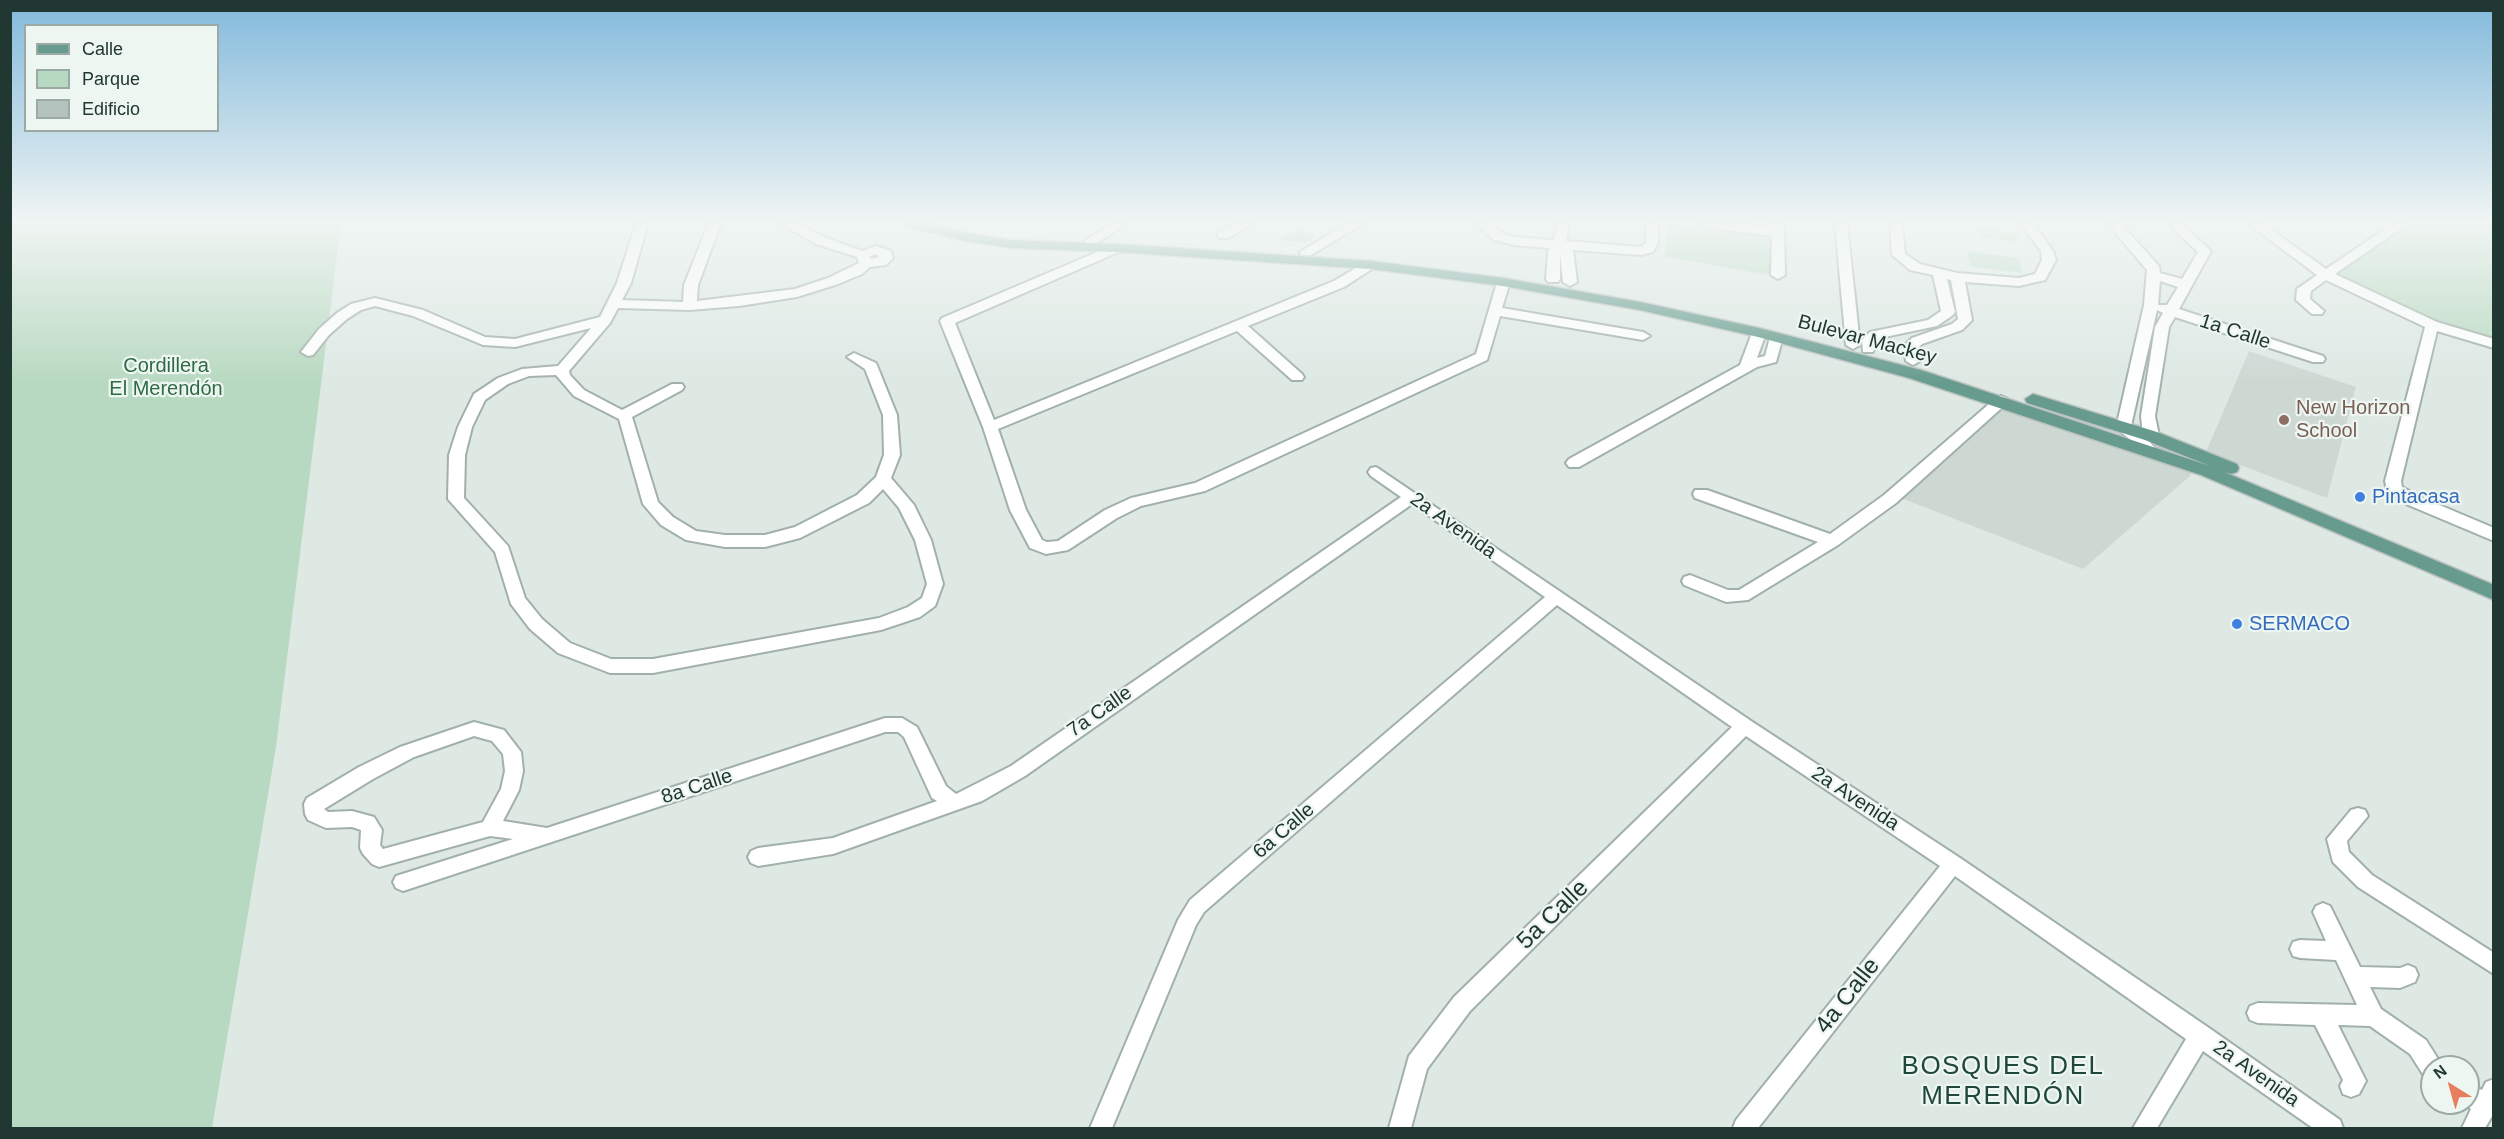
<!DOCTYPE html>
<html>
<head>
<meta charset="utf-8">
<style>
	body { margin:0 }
	#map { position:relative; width:2504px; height:1139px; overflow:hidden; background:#dee9e4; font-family:Arial,sans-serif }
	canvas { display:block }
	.frame { position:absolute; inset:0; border:12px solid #213731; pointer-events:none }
	.legend { position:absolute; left:24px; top:24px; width:195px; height:108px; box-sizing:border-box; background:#eef6f2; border:2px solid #9caaa5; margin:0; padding:8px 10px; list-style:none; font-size:18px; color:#213731 }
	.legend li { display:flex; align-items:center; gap:12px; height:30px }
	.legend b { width:30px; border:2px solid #9caaa5 }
	.north { position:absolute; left:2420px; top:1055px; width:60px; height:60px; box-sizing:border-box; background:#eef6f2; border:2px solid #9caaa5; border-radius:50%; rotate:323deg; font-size:16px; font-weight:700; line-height:24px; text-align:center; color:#213731 }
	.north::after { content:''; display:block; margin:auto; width:21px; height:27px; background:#e77e5e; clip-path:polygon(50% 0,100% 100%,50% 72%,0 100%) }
</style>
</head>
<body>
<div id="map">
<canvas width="2504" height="1139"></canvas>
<div class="frame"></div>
<ul class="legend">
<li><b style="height:8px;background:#669b8d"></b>Calle</li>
<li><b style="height:16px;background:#b8d9c1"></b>Parque</li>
<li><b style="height:16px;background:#b4c3bd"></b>Edificio</li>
</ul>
<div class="north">N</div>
</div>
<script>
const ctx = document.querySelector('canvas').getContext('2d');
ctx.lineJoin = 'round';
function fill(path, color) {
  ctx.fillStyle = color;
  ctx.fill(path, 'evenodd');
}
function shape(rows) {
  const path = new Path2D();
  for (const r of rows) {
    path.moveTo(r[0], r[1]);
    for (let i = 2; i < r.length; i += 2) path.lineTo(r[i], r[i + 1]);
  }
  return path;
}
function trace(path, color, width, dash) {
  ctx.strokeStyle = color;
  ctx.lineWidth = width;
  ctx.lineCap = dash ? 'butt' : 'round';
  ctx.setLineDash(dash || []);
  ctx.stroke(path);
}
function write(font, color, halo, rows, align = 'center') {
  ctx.font = font + ' Arial,sans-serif';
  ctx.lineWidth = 4.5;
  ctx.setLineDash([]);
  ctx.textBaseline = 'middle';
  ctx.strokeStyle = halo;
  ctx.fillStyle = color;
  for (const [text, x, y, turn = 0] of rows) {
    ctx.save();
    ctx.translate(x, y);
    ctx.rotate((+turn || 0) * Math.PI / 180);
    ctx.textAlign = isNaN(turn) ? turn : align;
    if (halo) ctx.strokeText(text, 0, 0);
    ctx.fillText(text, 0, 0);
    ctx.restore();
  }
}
const built = shape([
	[2249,351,2356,387,2327,498,2206,452],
	[2006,405,2191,471,2190,476,2083,569,1901,498]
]);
const green = shape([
	[10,223,341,223,276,747,212,1128,11,1128],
	[1667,223,1773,236,1770,275,1665,257],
	[2408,223,2493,223,2493,344,2432,325,2332,276],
	[1979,228,2017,233,2018,238,2016,238,2016,242,1981,237],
	[1967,251,2019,258,2022,273,1970,266]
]);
const building = shape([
	[1301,229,1314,237,1305,242,1281,239,1301,229]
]);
const minor = shape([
	[636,223,648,223,631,283,622,300,683,302,684,285,709,223,721,223,698,285,697,301,795,289,828,278,859,263,857,257,816,244,780,223,796,223,826,238,862,251,876,246,891,251,893,258,886,265,870,267,862,274,838,284,797,297,739,306,690,310,618,308,610,323,569,371,570,375,584,390,622,410,672,384,682,384,684,387,682,390,632,417,658,502,673,517,696,531,725,535,765,535,795,527,857,495,876,477,884,455,883,415,865,369,847,357,854,353,876,363,897,415,900,455,891,478,914,505,931,540,943,584,935,606,920,617,881,630,653,673,610,673,558,653,530,629,511,604,495,552,448,499,449,455,458,427,474,394,498,378,522,369,558,366,591,328,515,347,483,345,413,316,375,306,361,310,347,319,329,335,313,355,308,356,301,352,319,329,337,313,351,304,375,298,423,310,485,337,515,339,600,317,617,283,636,223],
	[876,254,879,257,871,259,869,257,876,254],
	[556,375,574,396,619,419,643,504,661,525,686,540,725,547,765,547,800,538,869,503,883,489,899,508,915,540,927,584,922,598,908,607,879,618,653,659,611,659,570,643,542,619,525,598,508,546,464,498,465,455,472,427,485,400,508,384,529,376,556,375],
	[1114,223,1130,223,1096,243,1086,243,1085,240,1114,223],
	[1237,223,1253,223,1229,238,1219,238,1218,235,1219,232,1237,223],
	[1348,223,1364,223,1311,255,1301,255,1300,252,1348,223],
	[1475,223,1489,223,1504,234,1514,237,1554,240,1557,223,1569,223,1566,241,1641,247,1646,243,1646,223,1658,223,1658,243,1653,252,1641,255,1573,250,1577,282,1570,286,1563,282,1560,252,1560,279,1558,282,1548,282,1546,279,1548,252,1550,248,1514,245,1494,240,1475,223],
	[1699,223,1735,223,1772,228,1772,223,1784,223,1785,275,1778,279,1771,275,1772,236,1705,227,1699,223],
	[1835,223,1847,223,1860,345,1853,349,1846,345,1835,223],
	[1890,223,1902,223,1905,254,1920,264,1957,273,2019,278,2035,274,2042,260,2041,251,2020,223,2033,223,2053,251,2056,260,2045,280,2019,286,1965,282,1972,320,1962,330,1922,344,1918,348,1920,361,1913,365,1906,361,1904,347,1906,344,1912,338,1952,324,1958,319,1951,280,1947,279,1955,312,1953,315,1937,326,1880,338,1876,341,1873,352,1863,352,1862,340,1870,332,1928,320,1941,311,1933,275,1910,270,1892,255,1890,223],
	[2107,223,2120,223,2159,266,2160,273,2182,279,2198,252,2171,227,2173,223,2186,223,2184,226,2211,251,2179,309,2323,356,2325,359,2323,362,2313,362,2175,317,2169,327,2155,416,2159,436,2156,440,2148,440,2158,452,2155,456,2145,456,2132,441,2116,428,2144,305,2147,270,2107,223],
	[2160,281,2178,287,2167,305,2158,305,2160,281],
	[2157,310,2163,313,2155,327,2141,416,2143,435,2131,426,2157,310],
	[2247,223,2262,223,2326,269,2394,223,2409,223,2335,274,2437,322,2494,339,2494,348,2437,331,2401,481,2402,487,2418,496,2494,528,2494,541,2406,504,2387,490,2385,481,2425,327,2326,280,2311,291,2310,299,2324,311,2322,314,2312,314,2296,300,2297,289,2317,275,2247,223],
	[1116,244,1122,248,1121,251,955,323,994,420,1334,281,1366,262,1371,261,1378,265,1344,287,1248,326,1302,374,1304,377,1302,380,1292,380,1237,331,998,429,1026,510,1042,540,1047,542,1058,541,1105,510,1131,498,1195,483,1476,354,1498,279,1503,278,1510,282,1502,308,1643,332,1650,336,1643,340,1500,316,1487,360,1205,491,1141,506,1117,518,1068,550,1046,554,1030,548,1010,510,983,427,940,321,942,318,1116,244],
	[1759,329,1766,333,1757,358,1765,356,1771,334,1776,333,1783,337,1776,362,1757,367,1579,467,1569,467,1566,463,1569,459,1740,365,1752,333,1759,329],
	[2001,396,2006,398,2008,401,2006,404,1896,503,1838,545,1748,600,1726,602,1684,585,1682,581,1684,577,1690,575,1728,590,1739,590,1818,542,1695,498,1693,494,1695,490,1707,490,1830,534,1884,495,1996,398,2001,396],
	[1376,467,1751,721,1960,858,2209,1028,2340,1120,2343,1128,2313,1128,2203,1051,2157,1128,2133,1128,2186,1039,1955,876,1758,1128,1733,1128,1736,1120,1940,866,1746,736,1470,1011,1427,1069,1411,1128,1389,1128,1409,1056,1454,997,1732,727,1557,605,1204,912,1196,925,1112,1128,1090,1128,1178,920,1190,900,1545,597,1412,504,1025,776,982,801,833,854,758,866,751,863,748,857,751,851,758,848,833,838,937,801,932,798,904,737,898,732,885,732,403,891,396,888,393,882,396,876,513,839,490,836,379,867,372,864,363,854,360,848,361,830,352,827,326,828,308,820,305,814,304,804,307,798,359,767,400,747,474,722,504,730,521,752,523,771,519,790,503,821,547,828,885,718,902,718,917,727,946,786,956,794,1011,766,1401,497,1371,476,1368,472,1371,468,1376,467],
	[474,736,492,741,503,754,505,771,501,789,483,822,383,849,380,845,382,830,374,817,352,811,328,812,324,809,373,779,414,757,474,736],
	[2358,808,2365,810,2368,816,2347,841,2349,852,2372,875,2494,953,2494,974,2358,887,2333,862,2327,839,2351,810,2358,808],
	[2323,903,2330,906,2360,967,2400,968,2408,965,2415,968,2418,975,2415,982,2400,988,2370,987,2381,1009,2426,1040,2443,1067,2432,1067,2432,1079,2424,1076,2410,1054,2370,1026,2338,1025,2366,1081,2359,1094,2351,1097,2343,1094,2340,1086,2343,1080,2315,1025,2258,1023,2250,1020,2247,1013,2250,1006,2258,1003,2357,1005,2336,960,2300,958,2293,956,2290,949,2293,942,2300,940,2326,941,2313,912,2316,906,2323,903],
	[2494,1079,2494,1113,2485,1128,2462,1128,2471,1109,2462,1103,2468,1103,2468,1083,2482,1090,2486,1082,2494,1079]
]);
const major = shape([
	[904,223,928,223,962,232,1011,240,1116,244,1371,261,1503,278,1640,302,1759,328,1921,370,2210,466,2145,440,2027,403,2025,399,2033,394,2157,432,2237,464,2239,468,2237,472,2231,474,2224,472,2494,585,2494,600,2201,475,1909,378,1758,337,1640,310,1503,286,1371,269,1116,252,1011,248,961,240,906,226,904,223]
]);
const markers = [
	[2284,420,6,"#8d6e63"],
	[2360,497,6,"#3f7fe0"],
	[2237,624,6,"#3f7fe0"]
];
const streetNames = [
	["1a Calle",2235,332,18],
	["Bulevar Mackey",1867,340,15],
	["2a Avenida",1453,526,35],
	["7a Calle",1100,712,-35],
	["8a Calle",697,787,-18],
	["2a Avenida",1855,799,33],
	["6a Calle",1284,831,-41],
	["2a Avenida",2256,1074,35]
];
const parkNames = [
	["Cordillera",166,366],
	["El Merendón",166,389]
];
const educationNames = [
	["New Horizon",2296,408],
	["School",2296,431]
];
const shopNames = [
	["Pintacasa",2372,497],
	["SERMACO",2249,624]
];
const nearStreetnames = [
	["5a Calle",1553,915,-44],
	["4a Calle",1848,996,-52]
];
const nearNeighbourhoodnames = [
	["BOSQUES DEL",2003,1067],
	["MERENDÓN",2003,1097]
];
fill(built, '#cdd8d3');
fill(green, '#b8d9c1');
fill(building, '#b4c3bd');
trace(building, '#b1c1bb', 1.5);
trace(minor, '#a2b0ab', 4);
trace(major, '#bcc3c1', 3);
fill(minor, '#fff');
fill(major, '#669b8d');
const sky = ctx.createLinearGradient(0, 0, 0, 383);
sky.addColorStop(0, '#82b9dc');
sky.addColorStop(0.58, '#f0f5f3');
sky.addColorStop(1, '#f0f5f300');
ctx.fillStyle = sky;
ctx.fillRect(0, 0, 2504, 383);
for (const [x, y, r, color] of markers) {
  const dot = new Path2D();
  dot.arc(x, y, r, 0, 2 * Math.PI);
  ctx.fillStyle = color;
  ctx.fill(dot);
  trace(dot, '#eef6f2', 2);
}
write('20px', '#213731', '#eef6f2', streetNames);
write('20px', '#2f6a45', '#eef6f2', parkNames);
write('20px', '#785e54', '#eef6f2', educationNames, 'left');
write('20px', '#366cbe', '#eef6f2', shopNames, 'left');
write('24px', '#213731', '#eef6f2', nearStreetnames);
ctx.letterSpacing = '1.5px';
write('26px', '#1f473d', '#eef6f2', nearNeighbourhoodnames);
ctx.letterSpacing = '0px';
</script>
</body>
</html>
